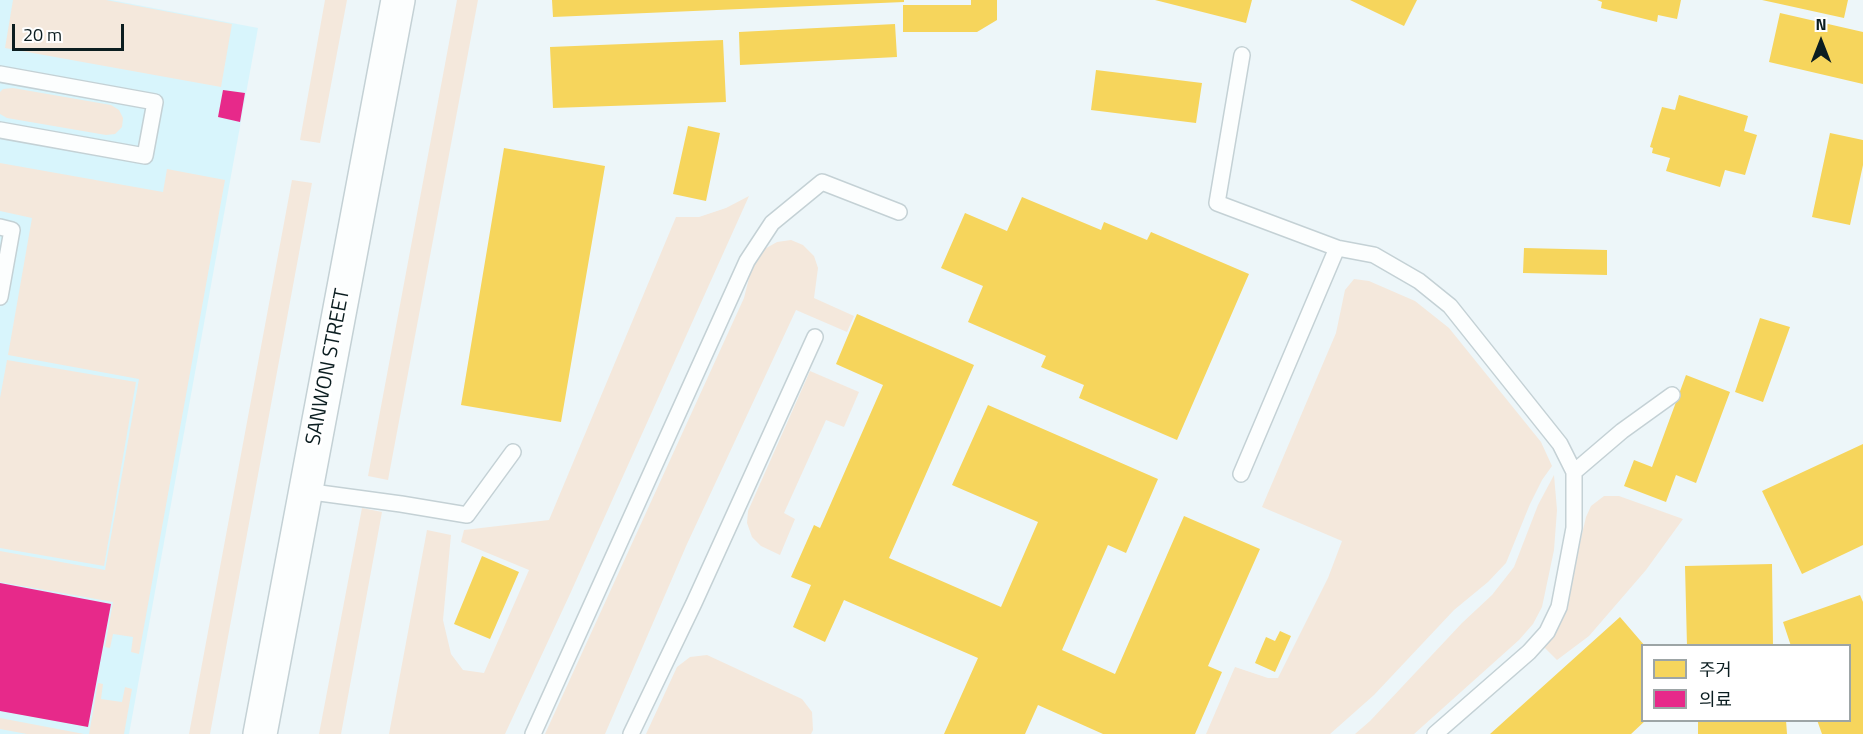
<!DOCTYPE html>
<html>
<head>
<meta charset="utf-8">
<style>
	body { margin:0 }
	#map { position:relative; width:1863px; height:734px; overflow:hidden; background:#edf6f9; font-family:"Titillium Web","Noto Sans KR",sans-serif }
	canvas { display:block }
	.legend { position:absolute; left:1641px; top:644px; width:210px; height:78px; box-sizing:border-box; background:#fff; border:2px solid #9da5a6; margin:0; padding:8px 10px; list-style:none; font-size:18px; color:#0b1d20 }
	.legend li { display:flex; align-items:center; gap:12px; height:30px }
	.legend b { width:30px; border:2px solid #9da5a6 }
	.north { position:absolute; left:1791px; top:12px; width:60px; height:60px; -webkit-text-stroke:4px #fff; paint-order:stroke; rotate:0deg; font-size:16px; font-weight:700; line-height:24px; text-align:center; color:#0b1d20 }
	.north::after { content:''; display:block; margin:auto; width:21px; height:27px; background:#0b1d20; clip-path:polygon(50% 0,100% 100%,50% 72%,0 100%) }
	.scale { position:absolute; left:12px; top:24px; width:112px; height:27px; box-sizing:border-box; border:3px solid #0b1d20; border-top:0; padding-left:8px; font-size:18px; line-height:21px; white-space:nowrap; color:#0b1d20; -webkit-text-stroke:4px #fff; paint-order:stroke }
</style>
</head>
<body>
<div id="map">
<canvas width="1863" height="734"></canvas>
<ul class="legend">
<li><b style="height:16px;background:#f6d55c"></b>주거</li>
<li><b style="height:16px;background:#e7298a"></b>의료</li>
</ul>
<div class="north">N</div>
<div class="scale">20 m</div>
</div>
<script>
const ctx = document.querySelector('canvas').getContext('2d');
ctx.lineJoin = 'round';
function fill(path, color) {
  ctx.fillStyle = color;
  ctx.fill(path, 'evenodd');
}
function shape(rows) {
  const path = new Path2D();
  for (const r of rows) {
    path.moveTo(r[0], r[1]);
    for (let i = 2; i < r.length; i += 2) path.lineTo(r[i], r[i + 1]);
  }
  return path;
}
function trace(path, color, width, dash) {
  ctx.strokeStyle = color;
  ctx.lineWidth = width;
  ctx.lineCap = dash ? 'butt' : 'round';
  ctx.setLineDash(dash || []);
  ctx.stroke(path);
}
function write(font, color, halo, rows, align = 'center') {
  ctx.font = font + ' "Titillium Web",sans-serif';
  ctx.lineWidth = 6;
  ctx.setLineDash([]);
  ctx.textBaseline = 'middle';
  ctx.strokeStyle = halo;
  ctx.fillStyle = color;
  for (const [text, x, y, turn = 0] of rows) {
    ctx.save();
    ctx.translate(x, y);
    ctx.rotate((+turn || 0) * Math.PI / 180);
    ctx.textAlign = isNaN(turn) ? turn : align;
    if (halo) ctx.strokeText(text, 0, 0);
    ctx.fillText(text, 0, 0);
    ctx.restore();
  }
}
const built = shape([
	[0,0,111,0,258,28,129,734,0,734]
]);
const green = shape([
	[13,0,106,0,232,24,221,87,5,48],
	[325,0,347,0,320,143,300,140],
	[457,0,478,0,388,480,368,476],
	[13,88,111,105,119,110,123,118,122,127,115,134,106,135,7,118,0,114,0,92,3,89],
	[0,163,163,192,167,169,225,180,139,654,131,652,133,637,113,634,110,648,105,647,113,602,0,582,0,551,105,570,139,379,8,355,32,218,0,211],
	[292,180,312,183,210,734,189,734],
	[749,196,570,594,505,734,389,734,427,530,451,535,443,620,451,654,463,670,484,673,529,570,461,542,464,530,549,520,676,217,699,217,726,208],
	[791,240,803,245,814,256,818,268,814,298,854,316,847,332,796,310,687,544,605,734,545,734,744,298,751,270,761,251,777,242],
	[1354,279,1369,281,1415,301,1449,328,1541,442,1552,466,1542,480,1530,504,1506,563,1488,582,1454,610,1374,695,1330,734,1206,734,1235,667,1268,678,1278,678,1328,578,1342,541,1262,507,1336,333,1345,290],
	[7,360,136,382,104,566,0,548,0,398],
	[810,371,859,392,844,427,826,420,784,513,795,519,780,555,761,546,752,537,747,523,748,511],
	[1554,475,1557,510,1554,550,1542,607,1533,624,1519,640,1414,734,1355,734,1370,721,1462,623,1492,595,1514,567,1538,505],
	[1604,496,1619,496,1683,519,1646,570,1589,636,1557,660,1544,647,1562,620,1586,517,1591,506],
	[362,508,382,512,341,734,319,734],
	[707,655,802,699,812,712,813,730,811,734,646,734,677,667,690,657],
	[98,683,103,684,101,699,122,702,125,687,132,689,124,734,89,734],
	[0,718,84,734,27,734,0,729]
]);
const homes = shape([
	[552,0,904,0,904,2,553,17],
	[971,0,997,0,997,20,977,32,903,32,903,5,971,5],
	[1155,0,1252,0,1246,23],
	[1350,0,1417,0,1404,26],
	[1597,0,1681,0,1677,19,1658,15,1657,22,1601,8,1602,2],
	[1762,0,1848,0,1844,18],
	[1780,13,1863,32,1863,84,1769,62],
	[895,24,897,57,740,65,739,32],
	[723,40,726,102,553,108,550,47],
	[1096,70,1202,83,1196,123,1091,110],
	[1679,95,1748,116,1744,131,1757,135,1745,175,1725,170,1720,187,1666,171,1670,158,1652,153,1653,148,1650,147,1662,107,1675,110],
	[688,126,720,133,706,201,673,194],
	[1830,133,1863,140,1863,165,1850,225,1812,217],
	[504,148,605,166,561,422,461,405],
	[1022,197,1101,230,1104,222,1147,240,1151,232,1249,274,1177,440,1079,398,1084,385,1041,367,1046,356,968,322,983,286,941,268,965,213,1007,231],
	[1524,248,1607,250,1607,275,1523,273],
	[857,314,974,365,889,558,1001,607,1038,522,952,485,988,405,1158,479,1126,553,1108,545,1062,650,1115,674,1184,516,1260,549,1208,666,1222,672,1195,734,1103,734,1038,705,1025,734,944,734,978,658,844,600,825,642,793,627,811,585,791,577,814,525,820,528,883,385,836,364],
	[1760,318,1790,327,1763,402,1735,392],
	[1686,375,1730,392,1696,483,1676,475,1666,502,1624,486,1634,460,1652,467],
	[1863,444,1863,545,1802,574,1762,491],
	[482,556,519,572,490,639,454,624],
	[1772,564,1773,646,1687,646,1685,566],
	[1860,595,1863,602,1863,734,1822,734,1817,720,1850,720,1850,646,1791,646,1783,622],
	[1620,617,1645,646,1642,646,1642,720,1646,720,1631,734,1490,734],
	[1280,631,1291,636,1275,672,1255,663,1266,637,1275,641],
	[1698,720,1786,720,1787,734,1698,734]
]);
const health = shape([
	[223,90,245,93,240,122,218,117],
	[0,583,111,604,88,727,0,711]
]);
const service = shape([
	[1242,55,1217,203,1337,248,1374,255,1419,281,1450,306,1560,444,1574,472,1574,528,1559,607,1547,632,1529,652,1435,734],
	[0,74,155,102,145,156,0,130],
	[0,227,12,230,0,297],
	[1574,472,1622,431,1672,395],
	[1241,474,1337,248],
	[305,491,401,504,467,515,513,452],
	[533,734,747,261,772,223,822,182,899,212],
	[631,734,694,603,815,337]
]);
const secondary = shape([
	[260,734,398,0]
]);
const streetNames = [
	["SANWON STREET",329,367,-79]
];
fill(built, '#d8f5fc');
fill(green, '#f4e8dc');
fill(homes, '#f6d55c');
fill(health, '#e7298a');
trace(service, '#c4d1d5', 18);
trace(secondary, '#c4d1d5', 36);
trace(service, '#fcfefe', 15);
trace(secondary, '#fcfefe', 33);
write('21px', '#0b1d20', '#fff', streetNames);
</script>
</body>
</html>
